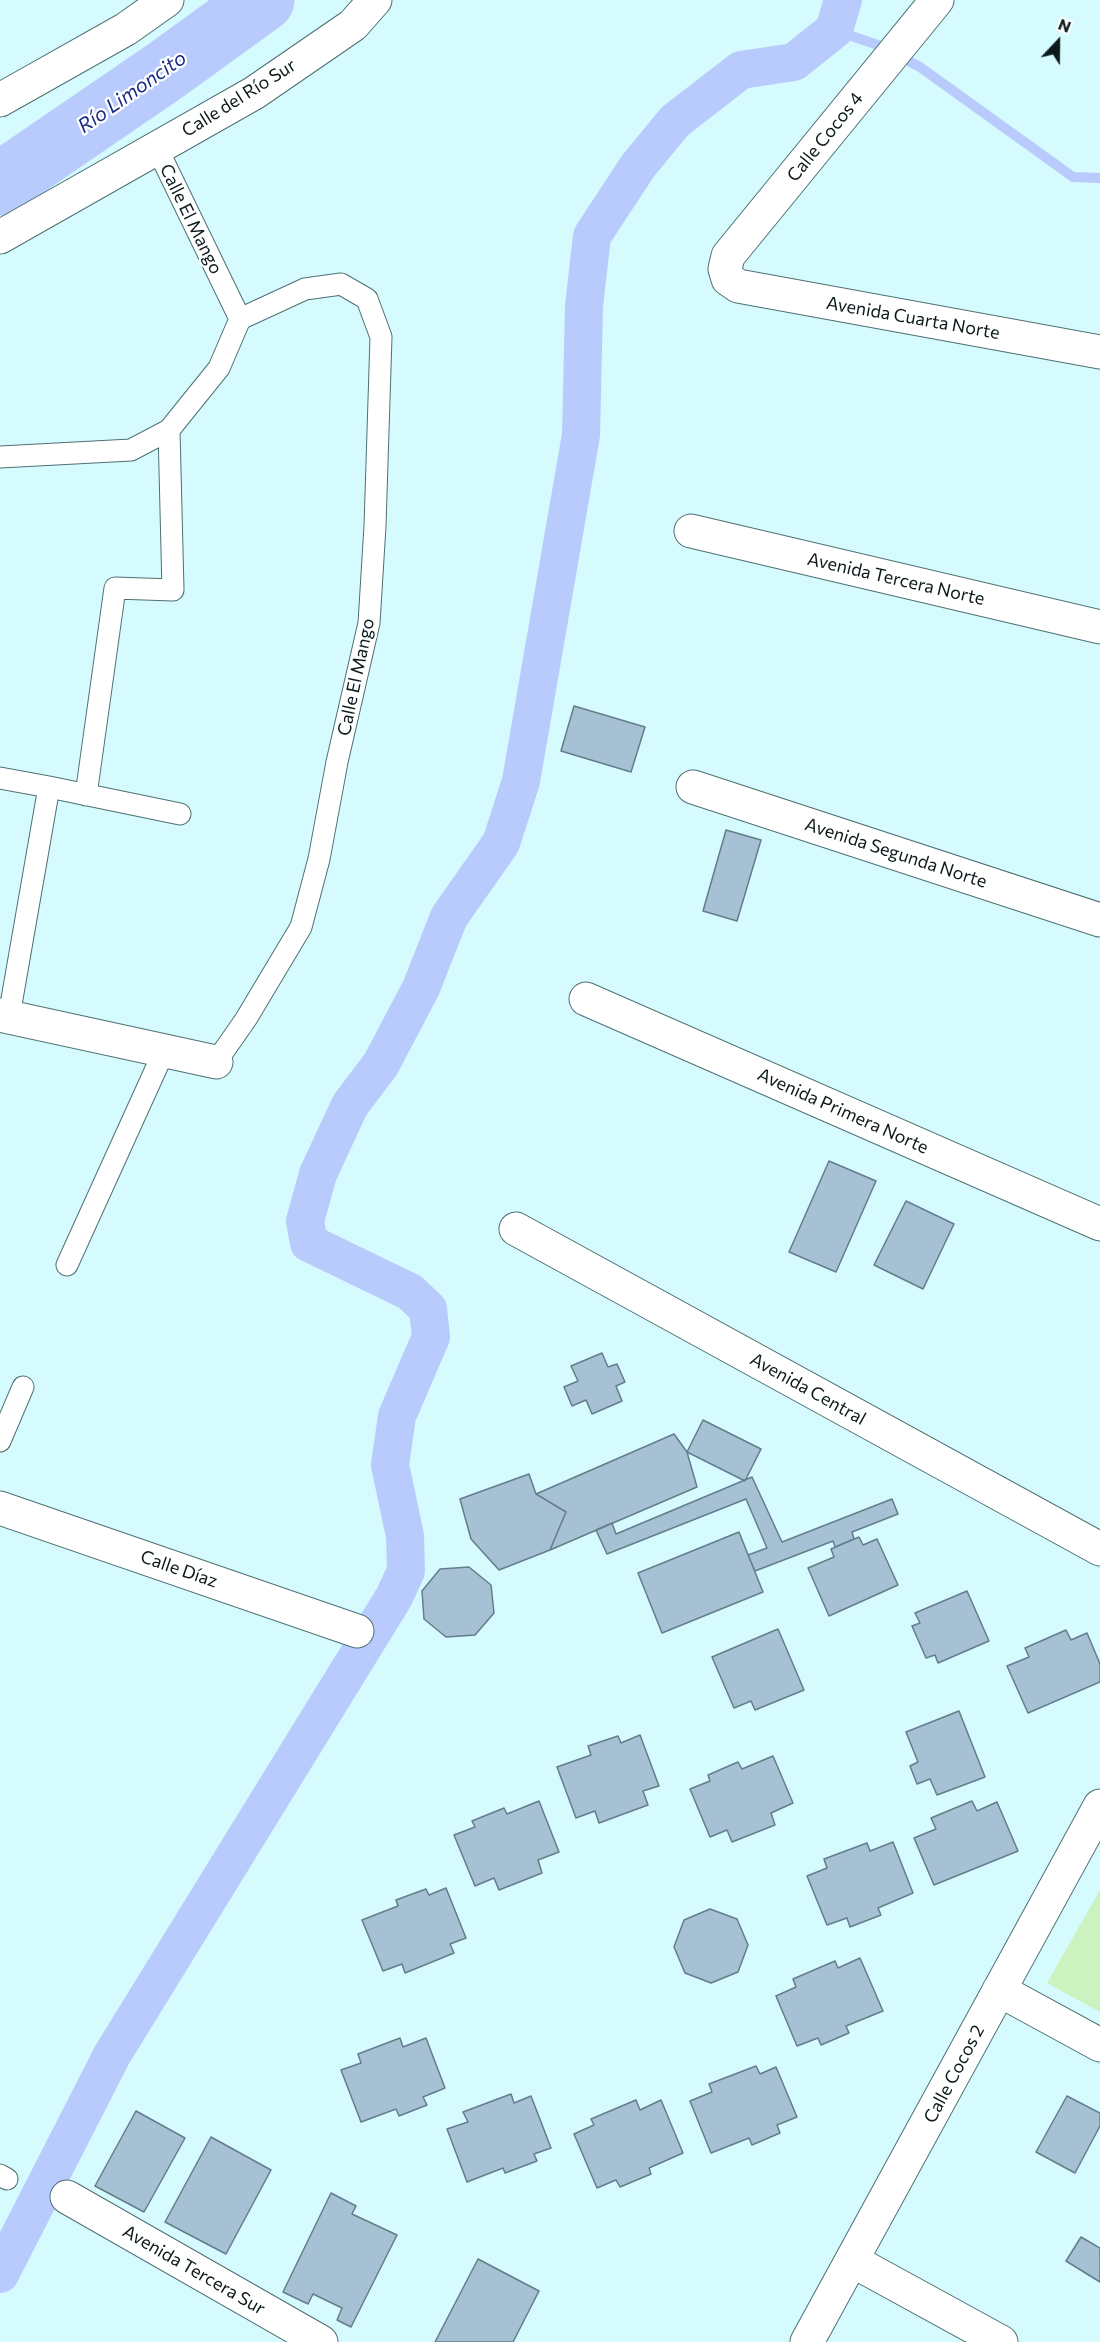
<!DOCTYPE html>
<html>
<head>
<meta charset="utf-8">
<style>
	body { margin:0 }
	#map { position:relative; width:1100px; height:2342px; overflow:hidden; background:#d5fbfe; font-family:Commissioner,sans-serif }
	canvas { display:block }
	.north { position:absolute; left:1028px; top:12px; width:60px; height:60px; -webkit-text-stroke:4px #fff; paint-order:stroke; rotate:22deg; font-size:16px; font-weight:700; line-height:24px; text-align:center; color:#0c1a1b }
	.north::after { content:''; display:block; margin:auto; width:21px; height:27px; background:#0c1a1b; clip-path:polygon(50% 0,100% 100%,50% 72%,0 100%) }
</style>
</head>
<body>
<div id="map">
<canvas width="1100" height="2342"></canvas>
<div class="north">N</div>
</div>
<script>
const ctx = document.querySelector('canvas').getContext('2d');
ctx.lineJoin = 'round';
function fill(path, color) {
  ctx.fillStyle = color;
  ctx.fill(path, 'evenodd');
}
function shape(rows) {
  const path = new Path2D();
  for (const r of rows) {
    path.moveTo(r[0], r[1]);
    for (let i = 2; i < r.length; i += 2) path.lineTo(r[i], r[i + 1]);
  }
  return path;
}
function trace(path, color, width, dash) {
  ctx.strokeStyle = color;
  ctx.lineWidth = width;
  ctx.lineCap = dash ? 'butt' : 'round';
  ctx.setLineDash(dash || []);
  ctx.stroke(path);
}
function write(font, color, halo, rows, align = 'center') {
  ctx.font = font + ' Commissioner,sans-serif';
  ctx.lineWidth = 4.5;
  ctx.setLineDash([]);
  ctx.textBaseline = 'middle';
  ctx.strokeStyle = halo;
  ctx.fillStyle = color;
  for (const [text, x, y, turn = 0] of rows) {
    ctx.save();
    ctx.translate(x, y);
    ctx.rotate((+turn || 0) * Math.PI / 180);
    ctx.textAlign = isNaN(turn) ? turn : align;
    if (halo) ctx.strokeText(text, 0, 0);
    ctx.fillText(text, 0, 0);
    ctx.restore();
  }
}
const green = shape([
	[1100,1890,1100,2012,1047,1983]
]);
const stream = shape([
	[834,30,878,45,920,67,1073,177,1100,178]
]);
const canal = shape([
	[0,2274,112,2055,394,1597,406,1571,405,1536,390,1465,397,1416,431,1337,428,1309,410,1292,309,1243,305,1221,318,1174,350,1105,381,1064,421,988,449,917,501,843,521,781,581,435,584,306,592,236,638,166,675,121,741,70,794,62,834,30,843,0]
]);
const river = shape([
	[0,184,165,71,263,0]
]);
const building = shape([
	[574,706,645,727,631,772,561,751,574,706],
	[726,830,761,840,737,921,703,911,726,830],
	[829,1161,876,1181,836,1272,789,1252,829,1161],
	[906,1201,954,1224,923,1289,874,1265,906,1201],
	[602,1353,608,1367,617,1364,625,1382,616,1386,622,1401,592,1414,586,1400,572,1406,564,1387,578,1381,571,1366,602,1353],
	[703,1420,761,1449,745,1481,687,1452,703,1420],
	[674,1434,687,1452,697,1487,550,1550,566,1512,536,1494,674,1434],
	[529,1474,536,1494,566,1512,550,1550,499,1570,471,1539,460,1499,529,1474],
	[752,1477,782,1542,892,1499,898,1514,852,1532,854,1539,835,1547,833,1541,755,1571,748,1555,767,1548,746,1499,607,1554,596,1530,612,1523,616,1534,752,1477],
	[739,1532,763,1592,662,1633,638,1573,739,1532],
	[859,1537,863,1545,877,1539,898,1585,829,1616,808,1568,834,1557,831,1549,859,1537],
	[469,1567,491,1585,494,1613,475,1635,446,1637,424,1619,422,1591,440,1569,469,1567],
	[967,1591,989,1641,938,1663,935,1655,926,1658,912,1626,920,1623,915,1613,967,1591],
	[778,1629,804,1690,755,1710,751,1701,734,1708,712,1657,778,1629],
	[1066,1630,1071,1640,1087,1633,1100,1664,1100,1682,1028,1713,1007,1666,1029,1657,1025,1648,1066,1630],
	[959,1711,985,1777,937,1795,930,1779,917,1784,910,1766,918,1762,906,1732,959,1711],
	[640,1735,659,1786,643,1791,648,1805,599,1823,595,1811,576,1818,557,1767,591,1755,588,1746,618,1736,621,1743,640,1735],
	[773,1756,793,1803,771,1813,775,1825,732,1842,727,1830,710,1837,690,1789,710,1781,708,1775,738,1762,742,1769,773,1756],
	[539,1801,559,1852,538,1860,542,1873,499,1890,494,1878,475,1886,454,1835,475,1827,472,1821,504,1808,507,1814,539,1801],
	[972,1801,977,1811,997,1802,1018,1851,934,1885,914,1838,936,1829,931,1818,972,1801],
	[893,1842,913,1893,878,1908,881,1915,850,1927,847,1918,827,1925,807,1876,827,1868,824,1859,867,1843,870,1851,893,1842],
	[446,1888,466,1938,450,1944,454,1953,405,1973,402,1964,383,1971,362,1920,398,1906,396,1900,426,1889,429,1895,446,1888],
	[710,1909,737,1919,748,1945,738,1972,711,1983,685,1973,674,1947,684,1920,710,1909],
	[860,1958,883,2011,846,2026,849,2033,821,2045,818,2038,797,2046,776,1996,796,1987,793,1979,835,1961,838,1968,860,1958],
	[400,2038,403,2047,426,2038,445,2088,423,2097,427,2105,399,2116,396,2109,361,2122,341,2070,361,2063,358,2054,400,2038],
	[756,2066,760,2074,776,2067,797,2117,777,2125,780,2133,752,2145,749,2138,711,2153,690,2101,712,2092,709,2084,756,2066],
	[511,2094,514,2103,531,2096,551,2148,534,2154,537,2161,505,2173,503,2168,467,2182,447,2129,468,2122,463,2112,511,2094],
	[1067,2096,1100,2113,1100,2126,1075,2173,1036,2152,1067,2096],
	[636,2100,640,2110,661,2100,683,2153,649,2168,651,2174,620,2187,616,2180,597,2188,574,2134,594,2125,591,2119,636,2100],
	[136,2111,185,2138,144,2212,95,2186,136,2111],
	[211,2137,271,2170,226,2254,165,2222,211,2137],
	[331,2193,356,2206,352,2214,397,2235,351,2327,337,2320,342,2308,313,2294,308,2304,283,2292,331,2193],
	[1081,2237,1100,2248,1100,2282,1066,2261,1081,2237],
	[478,2259,539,2291,513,2342,435,2342,478,2259]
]);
const lane = shape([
	[157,148,240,319,305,289,341,284,367,299,381,337,375,526,369,623,337,762,319,859,301,927,246,1019,216,1062],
	[0,457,131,450,169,430,219,368,240,319],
	[0,778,49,787,9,1016],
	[49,787,180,814],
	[86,795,115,588,173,590,169,430],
	[67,1265,165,1049],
	[0,1441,23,1387],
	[0,2175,7,2179]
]);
const street = shape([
	[937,0,728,256,725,269,728,279,738,286,1100,352],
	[0,100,126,29,167,0],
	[0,237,254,93,353,25,375,0],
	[691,531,1100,627],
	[693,787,1100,920],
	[586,999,1100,1224],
	[0,1015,216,1062],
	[516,1229,1100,1549],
	[0,1508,357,1631],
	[999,1990,1100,2045],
	[67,2197,321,2342],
	[853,2261,1001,2342],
	[807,2342,1100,1806]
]);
const streetNames = [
	["Calle del Río Sur",239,98,-32],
	["Calle Cocos 4",825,137,-51],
	["Calle El Mango",191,219,64],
	["Avenida Cuarta Norte",913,318,10],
	["Avenida Tercera Norte",896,579,13],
	["Calle El Mango",356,677,-78],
	["Avenida Segunda Norte",896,853,18],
	["Avenida Primera Norte",843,1111,24],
	["Avenida Central",808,1389,29],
	["Calle Díaz",179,1569,19],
	["Calle Cocos 2",954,2074,-62],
	["Avenida Tercera Sur",194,2270,30]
];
const waterNames = [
	["Río Limoncito",132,92,-35]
];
fill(green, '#cbf2bf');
trace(stream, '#b8cbfc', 10);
trace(canal, '#b8cbfc', 38);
trace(river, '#b8cbfc', 63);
fill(building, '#a6c1d3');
trace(building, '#637d8d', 1.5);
trace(lane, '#4e7073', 23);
trace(street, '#4e7073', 35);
trace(lane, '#fff', 21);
trace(street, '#fff', 33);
write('18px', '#0c1a1b', '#fff', streetNames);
write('italic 20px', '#1a2983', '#fff', waterNames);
</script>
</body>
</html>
